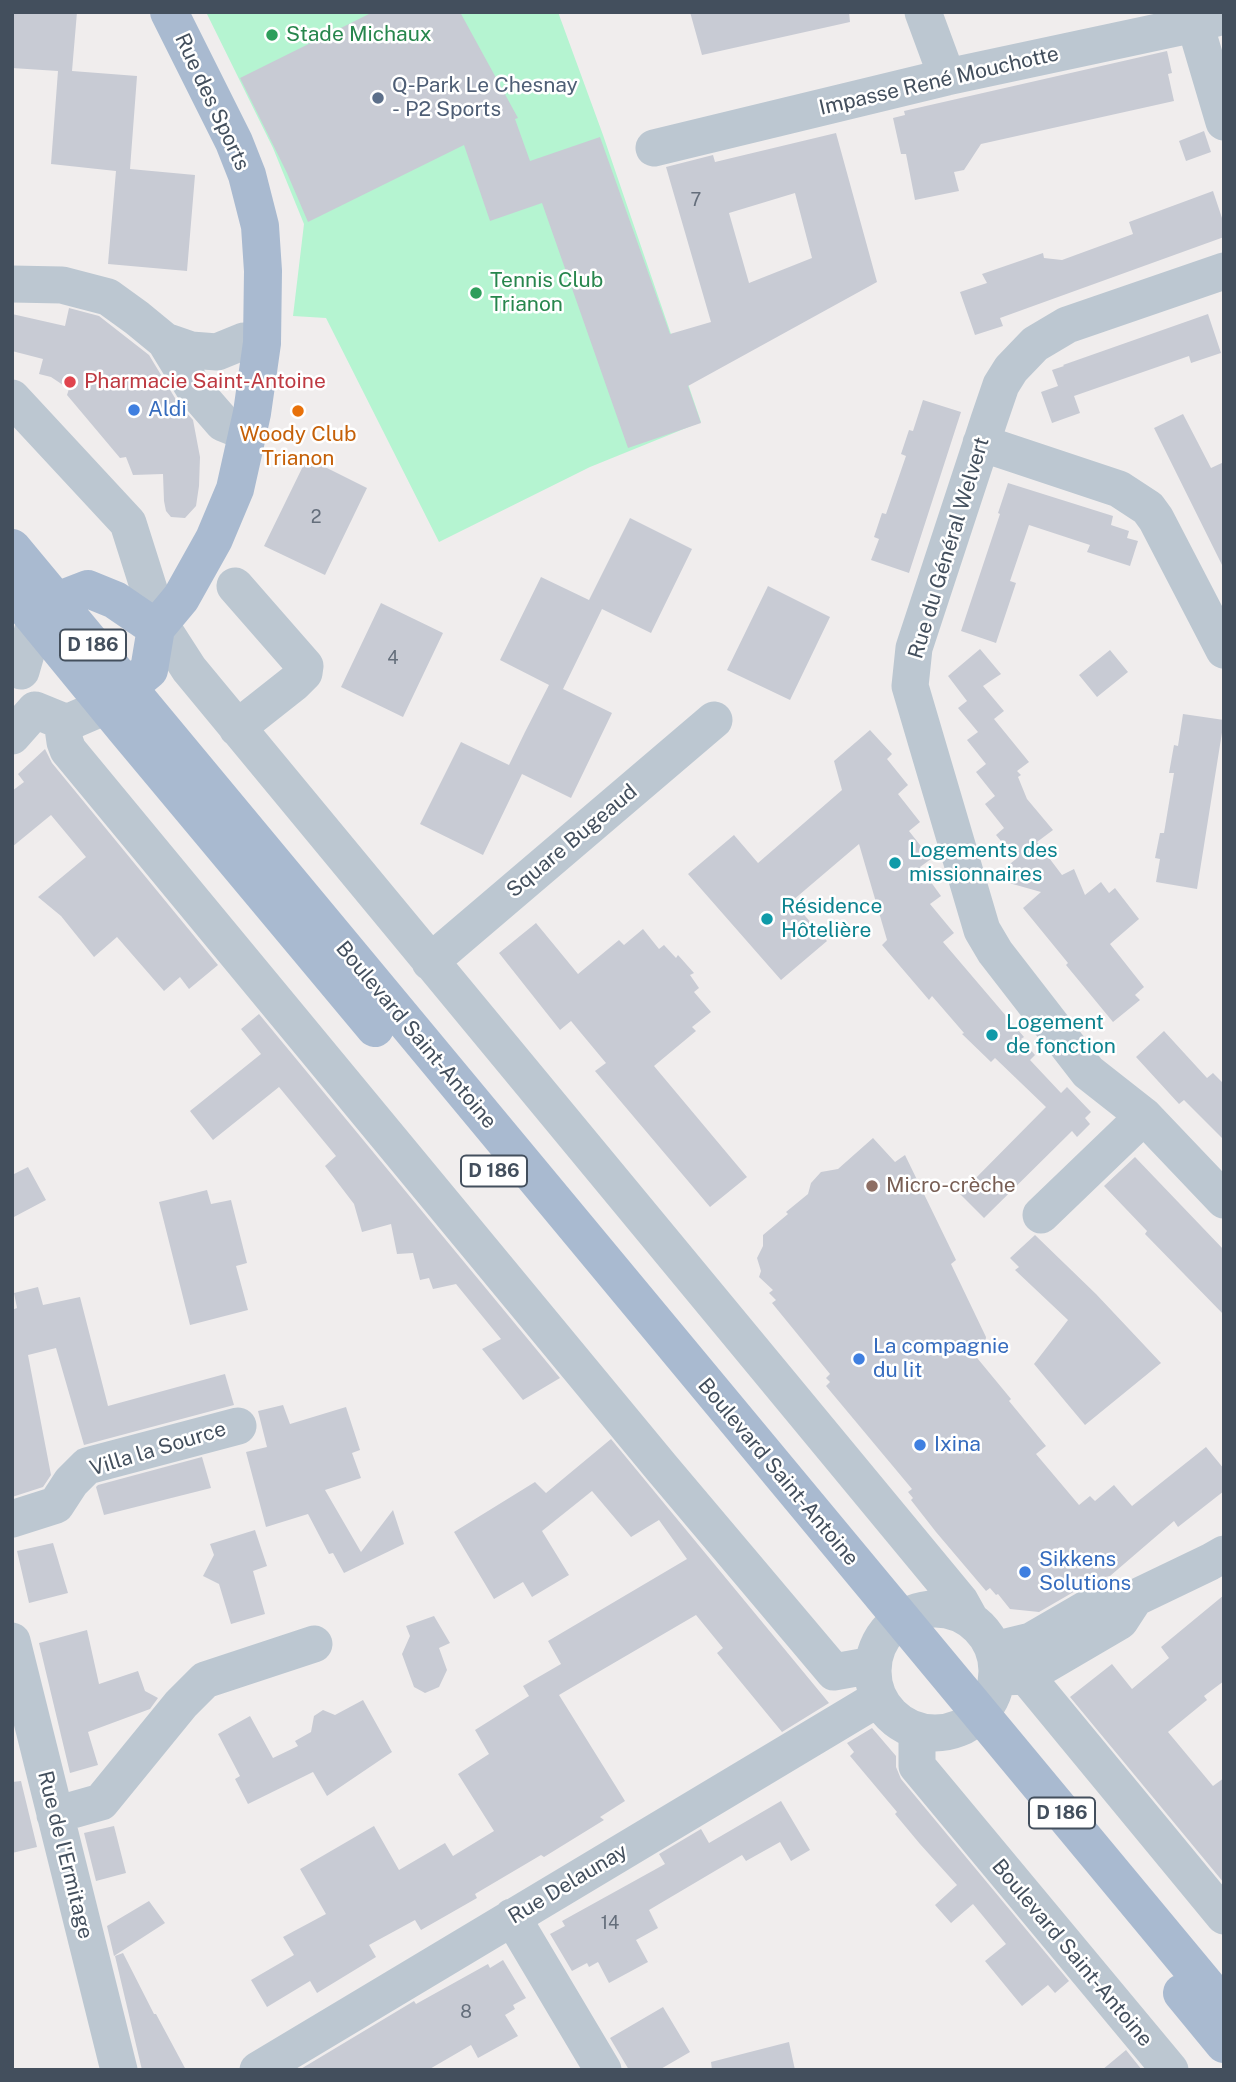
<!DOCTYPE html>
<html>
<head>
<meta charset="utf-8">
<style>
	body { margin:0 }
	#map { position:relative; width:1236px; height:2082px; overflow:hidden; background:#f0eded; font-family:"Public Sans",sans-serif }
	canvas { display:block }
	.frame { position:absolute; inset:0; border:14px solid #434f5d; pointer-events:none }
</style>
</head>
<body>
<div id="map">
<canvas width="1236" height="2082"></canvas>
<div class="frame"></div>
</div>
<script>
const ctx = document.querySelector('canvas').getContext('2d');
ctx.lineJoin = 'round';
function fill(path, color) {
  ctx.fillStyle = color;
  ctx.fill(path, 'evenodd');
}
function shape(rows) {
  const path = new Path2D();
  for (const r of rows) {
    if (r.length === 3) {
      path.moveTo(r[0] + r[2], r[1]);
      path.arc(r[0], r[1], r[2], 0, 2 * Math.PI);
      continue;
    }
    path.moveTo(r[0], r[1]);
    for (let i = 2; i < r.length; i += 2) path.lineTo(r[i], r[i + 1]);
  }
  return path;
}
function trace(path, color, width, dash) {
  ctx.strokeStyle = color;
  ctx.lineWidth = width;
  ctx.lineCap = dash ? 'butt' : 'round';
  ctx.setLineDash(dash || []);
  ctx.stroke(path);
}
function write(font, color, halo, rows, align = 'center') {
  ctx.font = font + ' "Public Sans",sans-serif';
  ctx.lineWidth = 5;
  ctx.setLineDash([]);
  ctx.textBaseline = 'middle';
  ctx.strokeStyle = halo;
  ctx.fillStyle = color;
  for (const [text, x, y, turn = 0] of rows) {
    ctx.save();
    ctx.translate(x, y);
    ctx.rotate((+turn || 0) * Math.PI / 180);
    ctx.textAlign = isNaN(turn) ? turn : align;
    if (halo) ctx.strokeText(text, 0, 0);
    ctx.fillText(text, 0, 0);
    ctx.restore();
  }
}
const green = shape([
	[206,12,558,12,603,135,701,422,590,467,439,542,326,318,293,316,304,224,273,148]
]);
const building = shape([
	[12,12,77,12,72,71,137,76,130,169,195,175,187,271,108,264,116,171,51,164,58,71,12,68],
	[373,12,460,12,518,118,515,119,530,161,600,137,670,334,711,322,666,167,713,155,715,162,836,133,877,282,688,386,701,423,628,448,542,203,490,221,464,145,308,222,287,173,240,78],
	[795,193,812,258,749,283,729,213],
	[690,12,849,12,850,22,702,55],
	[1167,51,1172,73,1168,74,1174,101,981,144,964,170,954,172,959,191,915,200,906,154,901,154,893,118,905,115,904,111],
	[1204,131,1211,152,1186,161,1179,141],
	[1213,191,1224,224,1224,237,1000,318,1003,326,975,335,960,292,987,283,982,274,1043,253,1044,258,1062,260,1133,234,1129,222],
	[69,308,99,316,149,355,178,403,193,420,200,457,199,486,196,506,185,518,171,517,166,511,164,501,163,474,133,475,126,457,120,458,67,395,69,389,51,377,39,374,43,359,12,351,12,314,65,326],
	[1208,314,1221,353,1191,363,1189,356,1074,396,1080,413,1052,423,1041,392,1058,386,1052,370,1064,366,1063,365],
	[923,400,961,412,909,573,871,560,879,539,874,537,882,513,886,514,906,456,901,454,909,430,913,431],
	[1183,414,1211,468,1224,462,1224,569,1154,428],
	[307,458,367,488,325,575,264,546],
	[1008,483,1113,516,1111,525,1129,531,1127,538,1138,541,1130,566,1087,552,1090,545,1029,525,1010,581,1016,583,996,643,961,631,1000,514,998,513],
	[630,518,692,549,651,633,602,609,563,689,612,713,571,798,522,774,483,855,420,824,461,742,509,765,525,732,549,685,500,660,541,577,589,600],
	[768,586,830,617,790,700,727,670],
	[381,603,443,633,403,717,341,687],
	[980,649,1001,674,983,686,1004,711,994,719,1029,762,1017,771,1021,775,1018,777,1027,799,1053,830,1037,842,1062,875,1074,869,1085,895,1101,882,1109,893,1115,888,1139,919,1110,944,1144,987,1135,995,1140,1000,1113,1022,1066,965,1068,963,1023,908,1041,892,1009,883,1000,872,1016,859,996,835,1004,828,985,804,995,796,976,772,986,764,967,740,978,732,958,708,967,701,948,676],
	[1110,650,1128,672,1097,697,1079,675],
	[1183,714,1224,720,1197,889,1156,882,1160,859,1155,858,1160,833,1164,833,1174,773,1169,773,1174,745,1178,746],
	[870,730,892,754,887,759,908,785,898,794,920,822,909,831,931,859,920,867,941,896,930,904,954,933,943,942,1024,1037,1021,1039,1035,1055,1030,1060,1061,1093,1067,1087,1091,1112,1085,1118,1090,1124,1077,1137,1072,1131,984,1218,960,1194,1046,1107,995,1058,991,1062,962,1034,964,1033,932,996,929,1000,882,945,887,940,859,844,792,901,827,941,781,980,688,874,734,835,758,863,842,790,834,761],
	[45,749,52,763,218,965,189,989,180,977,164,991,117,937,94,957,61,916,38,897,86,857,51,815,12,847,12,791,24,782,18,774],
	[536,923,578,974,619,940,624,945,643,929,659,949,664,945,676,958,678,955,694,973,690,975,699,988,694,992,711,1012,692,1027,696,1031,654,1066,747,1177,710,1207,595,1071,606,1063,571,1021,560,1030,499,953],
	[259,1014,560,1378,523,1400,482,1349,501,1339,456,1284,433,1289,429,1278,420,1280,413,1253,397,1254,391,1224,362,1232,354,1204,325,1166,336,1156,279,1087,213,1140,190,1111,261,1054,241,1029],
	[1164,1031,1207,1078,1213,1073,1224,1084,1224,1140,1184,1100,1179,1104,1136,1057],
	[873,1138,895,1162,905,1155,956,1260,951,1264,986,1337,985,1344,973,1353,1011,1399,1009,1401,1046,1446,1036,1454,1079,1505,1090,1496,1095,1501,1114,1485,1132,1506,1206,1447,1224,1469,1224,1491,1178,1527,1174,1521,1110,1576,1096,1579,1039,1612,1010,1609,998,1594,996,1595,990,1588,986,1591,936,1532,911,1500,913,1498,908,1492,912,1489,826,1386,830,1382,826,1378,830,1374,772,1303,776,1300,769,1293,773,1290,759,1277,761,1271,757,1258,763,1246,763,1235,788,1214,786,1212,808,1194,811,1183,821,1172,838,1169],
	[1135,1157,1224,1250,1224,1315,1145,1234,1147,1231,1104,1186],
	[28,1167,46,1200,12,1218,12,1175],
	[207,1190,211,1204,231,1200,247,1263,236,1266,248,1310,190,1325,159,1202],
	[1035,1235,1096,1294,1161,1363,1085,1425,1034,1364,1068,1320,1015,1270,1019,1267,1010,1258],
	[38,1287,43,1305,80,1297,108,1406,225,1374,234,1405,84,1445,56,1348,28,1355,51,1475,43,1487,12,1497,12,1310,17,1308,14,1293],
	[283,1405,290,1424,346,1407,360,1450,352,1453,361,1478,325,1490,361,1552,393,1510,404,1544,344,1573,333,1553,329,1554,308,1514,266,1527,246,1452,267,1447,258,1411],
	[611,1439,829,1703,782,1732,717,1653,723,1648,696,1615,559,1695,625,1801,600,1817,604,1820,544,1857,541,1855,475,1894,477,1898,421,1930,415,1920,369,1945,376,1957,317,1993,310,1981,267,2007,251,1980,294,1955,283,1937,326,1914,300,1869,374,1826,399,1870,445,1843,453,1856,494,1831,458,1774,489,1754,475,1730,529,1696,523,1686,561,1664,548,1641,687,1559,659,1520,631,1537,592,1491,542,1531,569,1575,532,1597,523,1582,494,1599,454,1532,535,1482,546,1493],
	[202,1457,211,1488,104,1515,96,1487,98,1485],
	[255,1530,267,1566,253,1571,265,1614,231,1624,219,1584,203,1576,214,1555,210,1544],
	[53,1543,68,1593,29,1603,17,1551],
	[1224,1595,1224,1681,1204,1696,1207,1700,1168,1732,1213,1786,1224,1778,1224,1883,1070,1697,1112,1664,1132,1689,1169,1658,1161,1647],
	[434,1616,450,1643,439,1648,447,1670,439,1687,425,1693,414,1687,402,1654,410,1636,406,1626],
	[87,1630,99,1684,138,1671,145,1691,158,1698,150,1709,88,1732,98,1765,70,1773,39,1643],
	[363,1700,392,1752,327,1796,313,1772,248,1804,235,1779,240,1776,218,1734,250,1716,273,1758,298,1746,295,1741,311,1732,314,1716,323,1710,335,1715],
	[872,1728,896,1756,896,1767,901,1779,1069,1981,1055,1993,1048,1985,1022,2006,985,1961,1006,1944,973,1904,951,1923,935,1905,957,1885,920,1844,895,1814,897,1812,850,1756,854,1752,847,1743],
	[21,1781,37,1847,12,1853,12,1782],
	[781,1801,810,1850,791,1861,780,1842,746,1861,742,1855,649,1910,658,1928,636,1940,648,1962,609,1983,598,1962,589,1967,587,1963,572,1971,550,1934,565,1926,562,1921,665,1864,659,1854,701,1829,709,1843],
	[114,1826,126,1873,96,1881,84,1833],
	[149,1901,165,1923,114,1956,107,1926],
	[123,1953,154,2014,156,2014,186,2070,142,2070,115,1956],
	[503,1960,526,1998,513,2005,515,2009,505,2015,518,2036,478,2058,471,2045,428,2070,299,2070,414,2001,416,2004,488,1964,490,1968],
	[663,2007,690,2052,659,2070,629,2070,610,2038],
	[789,2042,795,2070,712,2070,711,2062],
	[1126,2050,1142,2070,1102,2070]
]);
const minor = shape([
	[923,12,947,77],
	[1195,24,1224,122],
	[654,148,947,77,1195,24,1224,16],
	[1224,271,1067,325,1035,344,1011,369,1001,385,989,420,914,648,910,686,982,930,995,952,1088,1072,1144,1116,1224,1200],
	[12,284,62,285,108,297,137,318,165,341,196,392,223,423,248,433],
	[165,341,191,350,217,352,244,341,262,343],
	[12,398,128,523,160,624,189,669,960,1601,970,1619],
	[981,443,1119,489,1148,508,1156,519,1224,650],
	[235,586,305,666,304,673,294,683,237,728],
	[21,671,36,619,56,602],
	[35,710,62,721,71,721,106,706],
	[62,721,65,742,68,750,661,1467,834,1672,873,1665],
	[12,736,35,710],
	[430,962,714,720],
	[1041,1215,1144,1116],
	[12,1519,56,1505,71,1482,87,1466,238,1426],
	[935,1671,62],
	[12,1641,119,2070],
	[994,1650,1031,1641,1107,1597,1135,1598,1210,1562,1224,1554],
	[1026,1676,1224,1916],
	[1003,1677,1026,1676,1120,1621,1135,1598],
	[917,1731,917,1766,1170,2070],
	[55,1815,101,1802,181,1704,205,1680,314,1644],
	[512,1917,603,2070],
	[258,2070,879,1698]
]);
const major = shape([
	[12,548,1224,2007],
	[12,591,126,730,375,1028],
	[57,601,88,589,115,600,156,628],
	[107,705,149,670,156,628,181,598,214,539,235,489,252,413,262,343,263,271,260,226,247,175,234,142,169,12],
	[1182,1993,1224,2044]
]);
const markers = [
	[272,35,7,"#2e9e5b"],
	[378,98,7,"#5c6f8a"],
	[476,293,7,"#2e9e5b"],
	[70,382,7,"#e0444e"],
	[134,410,7,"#3f7fe0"],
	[298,411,7,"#e8710a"],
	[895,863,7,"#0f9aa8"],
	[767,919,7,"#0f9aa8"],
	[992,1035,7,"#0f9aa8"],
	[872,1186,7,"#8d6e63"],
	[859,1359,7,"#3f7fe0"],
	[920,1445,7,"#3f7fe0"],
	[1025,1572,7,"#3f7fe0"]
];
const numberNames = [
	["7",696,200],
	["2",316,517],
	["4",393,658],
	["14",610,1923],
	["8",466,2012]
];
const shields = [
	[93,645,66],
	[494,1171,66],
	[1062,1813,66]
];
const shieldNames = [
	["D 186",93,645],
	["D 186",494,1171],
	["D 186",1062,1813]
];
const leisureNames = [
	["Stade Michaux",286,35],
	["Tennis Club",490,281],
	["Trianon",490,305]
];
const streetNames = [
	["Impasse René Mouchotte",939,81,-13],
	["Rue des Sports",212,102,65],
	["Rue du Général Welvert",949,548,-73],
	["Square Bugeaud",572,841,-40],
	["Boulevard Saint-Antoine",416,1035,50],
	["Villa la Source",158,1449,-17],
	["Boulevard Saint-Antoine",778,1472,50],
	["Rue de l'Ermitage",65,1855,76],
	["Rue Delaunay",568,1884,-31],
	["Boulevard Saint-Antoine",1072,1953,50]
];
const serviceNames = [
	["Q-Park Le Chesnay",392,86],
	["- P2 Sports",392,110]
];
const healthNames = [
	["Pharmacie Saint-Antoine",84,382]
];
const shopNames = [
	["Aldi",148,410],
	["La compagnie",873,1347],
	["du lit",873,1371],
	["Ixina",934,1445],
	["Sikkens",1039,1560],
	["Solutions",1039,1584]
];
const foodNames = [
	["Woody Club",298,435],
	["Trianon",298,459]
];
const cultureNames = [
	["Logements des",909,851],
	["missionnaires",909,875],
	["Résidence",781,907],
	["Hôtelière",781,931],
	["Logement",1006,1023],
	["de fonction",1006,1047]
];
const educationNames = [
	["Micro-crèche",886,1186]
];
fill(green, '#b5f4d1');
fill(building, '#c8cbd4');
trace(minor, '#bcc7d1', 37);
trace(major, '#a9bad0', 38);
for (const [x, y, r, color] of markers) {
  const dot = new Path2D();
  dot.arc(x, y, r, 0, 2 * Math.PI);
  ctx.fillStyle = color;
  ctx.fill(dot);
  trace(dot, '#fff', 2.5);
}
write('18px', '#646e7b', null, numberNames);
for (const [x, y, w] of shields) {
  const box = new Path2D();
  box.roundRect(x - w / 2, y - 15.5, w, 31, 5);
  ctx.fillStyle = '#fff';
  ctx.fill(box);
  trace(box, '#434f5d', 2);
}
write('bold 19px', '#434f5d', null, shieldNames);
write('21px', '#27864d', '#fff', leisureNames, 'left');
write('21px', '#434f5d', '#fff', streetNames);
write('21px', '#4e5e75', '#fff', serviceNames, 'left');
write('21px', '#be3a42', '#fff', healthNames, 'left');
write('21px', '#366cbe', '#fff', shopNames, 'left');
write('21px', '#c56008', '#fff', foodNames);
write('21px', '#0d838f', '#fff', cultureNames, 'left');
write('21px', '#785e54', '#fff', educationNames, 'left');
</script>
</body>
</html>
